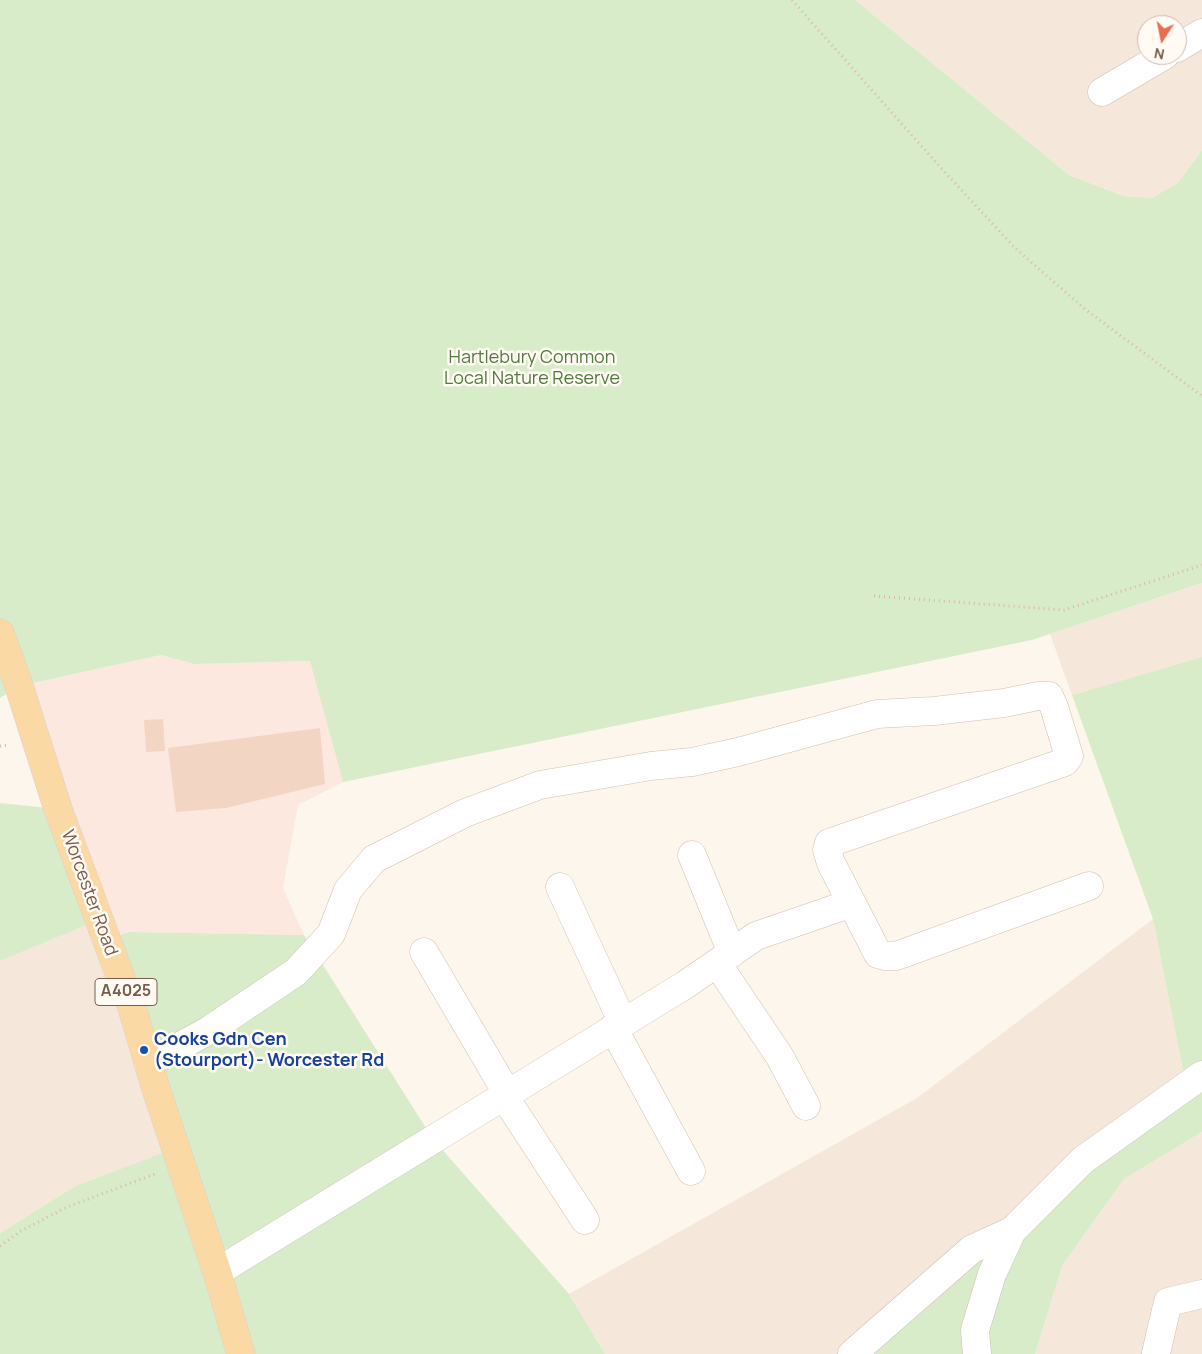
<!DOCTYPE html>
<html>
<head>
<meta charset="utf-8">
<style>
	body { margin:0 }
	#map { position:relative; width:1202px; height:1354px; overflow:hidden; background:#fdf6ec; font-family:Manrope,sans-serif }
	canvas { display:block }
	.north { position:absolute; left:1137px; top:15px; width:50px; height:50px; box-sizing:border-box; background:#fffaf3; border:1px solid #cabbb1; border-radius:50%; rotate:191deg; font-size:14px; font-weight:700; line-height:20px; text-align:center; color:#7a5c4d }
	.north::after { content:''; display:block; margin:auto; width:18px; height:22px; background:#e76f51; clip-path:polygon(50% 0,100% 100%,50% 72%,0 100%) }
</style>
</head>
<body>
<div id="map">
<canvas width="1202" height="1354"></canvas>
<div class="north">N</div>
</div>
<script>
const ctx = document.querySelector('canvas').getContext('2d');
ctx.lineJoin = 'round';
function fill(path, color) {
  ctx.fillStyle = color;
  ctx.fill(path, 'evenodd');
}
function shape(rows) {
  const path = new Path2D();
  for (const r of rows) {
    path.moveTo(r[0], r[1]);
    for (let i = 2; i < r.length; i += 2) path.lineTo(r[i], r[i + 1]);
  }
  return path;
}
function trace(path, color, width, dash) {
  ctx.strokeStyle = color;
  ctx.lineWidth = width;
  ctx.lineCap = dash ? 'butt' : 'round';
  ctx.setLineDash(dash || []);
  ctx.stroke(path);
}
function write(font, color, halo, rows, align = 'center') {
  ctx.font = font + ' Manrope,sans-serif';
  ctx.lineWidth = 5;
  ctx.setLineDash([]);
  ctx.textBaseline = 'middle';
  ctx.strokeStyle = halo;
  ctx.fillStyle = color;
  for (const [text, x, y, turn = 0] of rows) {
    ctx.save();
    ctx.translate(x, y);
    ctx.rotate((+turn || 0) * Math.PI / 180);
    ctx.textAlign = isNaN(turn) ? turn : align;
    if (halo) ctx.strokeText(text, 0, 0);
    ctx.fillText(text, 0, 0);
    ctx.restore();
  }
}
const residential = shape([
	[855,0,1202,0,1202,150,1178,183,1151,198,1125,196,1069,175],
	[1147,25,1177,25,1177,55,1147,55],
	[1202,583,1202,657,1072,695,1050,634],
	[1153,919,1186,1086,852,1354,605,1354,569,1294,917,1098],
	[99,920,175,1148,75,1186,0,1233,0,961],
	[1202,1132,1202,1354,1035,1354,1062,1266,1124,1179]
]);
const commercial = shape([
	[161,655,194,664,311,661,343,782,298,805,283,888,304,935,129,932,107,940,19,686]
]);
const green = shape([
	[0,0,855,0,1069,175,1124,196,1151,198,1178,183,1202,150,1202,583,1032,640,343,782,310,661,194,664,161,655,19,686,0,698],
	[1202,657,1202,1132,1124,1179,1062,1266,1035,1354,852,1354,1186,1086,1153,919,1072,695],
	[0,803,58,809,99,920,0,961],
	[129,932,304,935,433,1139,569,1294,605,1354,0,1354,0,1233,75,1186,175,1148,107,940]
]);
const building = shape([
	[163,719,165,751,146,752,144,720],
	[320,728,325,784,226,808,176,812,168,748]
]);
const path = shape([
	[792,0,941,168,1015,248,1086,310,1202,396],
	[874,596,1064,610,1202,565],
	[0,746,9,745],
	[0,1246,21,1231,67,1207,155,1174]
]);
const minor = shape([
	[1177,48,1202,33],
	[1102,92,1165,55],
	[692,855,732,953],
	[560,887,623,1023],
	[424,952,507,1093],
	[717,963,780,1057,806,1106],
	[613,1028,691,1171],
	[148,1063,208,1031,296,972,331,934,348,890,374,859,465,813,540,785,651,766,692,762,738,752,877,714,934,711,1004,703,1038,696,1049,696,1054,707,1069,756,1065,762,829,843,827,850,831,863,878,954,885,956,896,956,1089,886],
	[504,1096,585,1220],
	[217,1272,685,985,756,936,852,903],
	[1156,1353,1168,1302,1202,1294],
	[852,1354,972,1249,1012,1231,1083,1160,1202,1075],
	[977,1354,975,1330,992,1274,1012,1231]
]);
const major = shape([
	[0,633,19,686,58,809,132,1008,156,1089,217,1272,241,1354]
]);
const markers = [
	[144,1050,5,"#1a4fb4"]
];
const shields = [
	[126,992,62]
];
const shieldNames = [
	["A4025",126,992]
];
const parkNames = [
	["Hartlebury Common",532,358],
	["Local Nature Reserve",532,379]
];
const streetNames = [
	["Worcester Road",89,893,70]
];
const transitNames = [
	["Cooks Gdn Cen",154,1040],
	["(Stourport)- Worcester Rd",154,1061]
];
fill(residential, '#f5e8da');
fill(commercial, '#fde8e0');
fill(green, '#d8ecc9');
fill(building, '#f3d5c3');
trace(minor, '#d1beb0', 29);
trace(major, '#dad1cd', 29);
trace(path, '#d9b8a5', 3, [1, 4]);
trace(minor, '#fff', 28);
trace(major, '#fbd9a5', 28);
for (const [x, y, r, color] of markers) {
  const dot = new Path2D();
  dot.arc(x, y, r, 0, 2 * Math.PI);
  ctx.fillStyle = color;
  ctx.fill(dot);
  trace(dot, '#fffaf3', 2);
}
for (const [x, y, w] of shields) {
  const box = new Path2D();
  box.roundRect(x - w / 2, y - 13.5, w, 27, 4);
  ctx.fillStyle = '#fffaf3';
  ctx.fill(box);
  trace(box, '#7a5c4d', 1);
}
write('bold 16px', '#7a5c4d', null, shieldNames);
write('18px', '#537a41', '#fffaf3', parkNames);
write('18px', '#7a5c4d', '#fffaf3', streetNames);
write('bold 18px', '#164399', '#fffaf3', transitNames, 'left');
</script>
</body>
</html>
